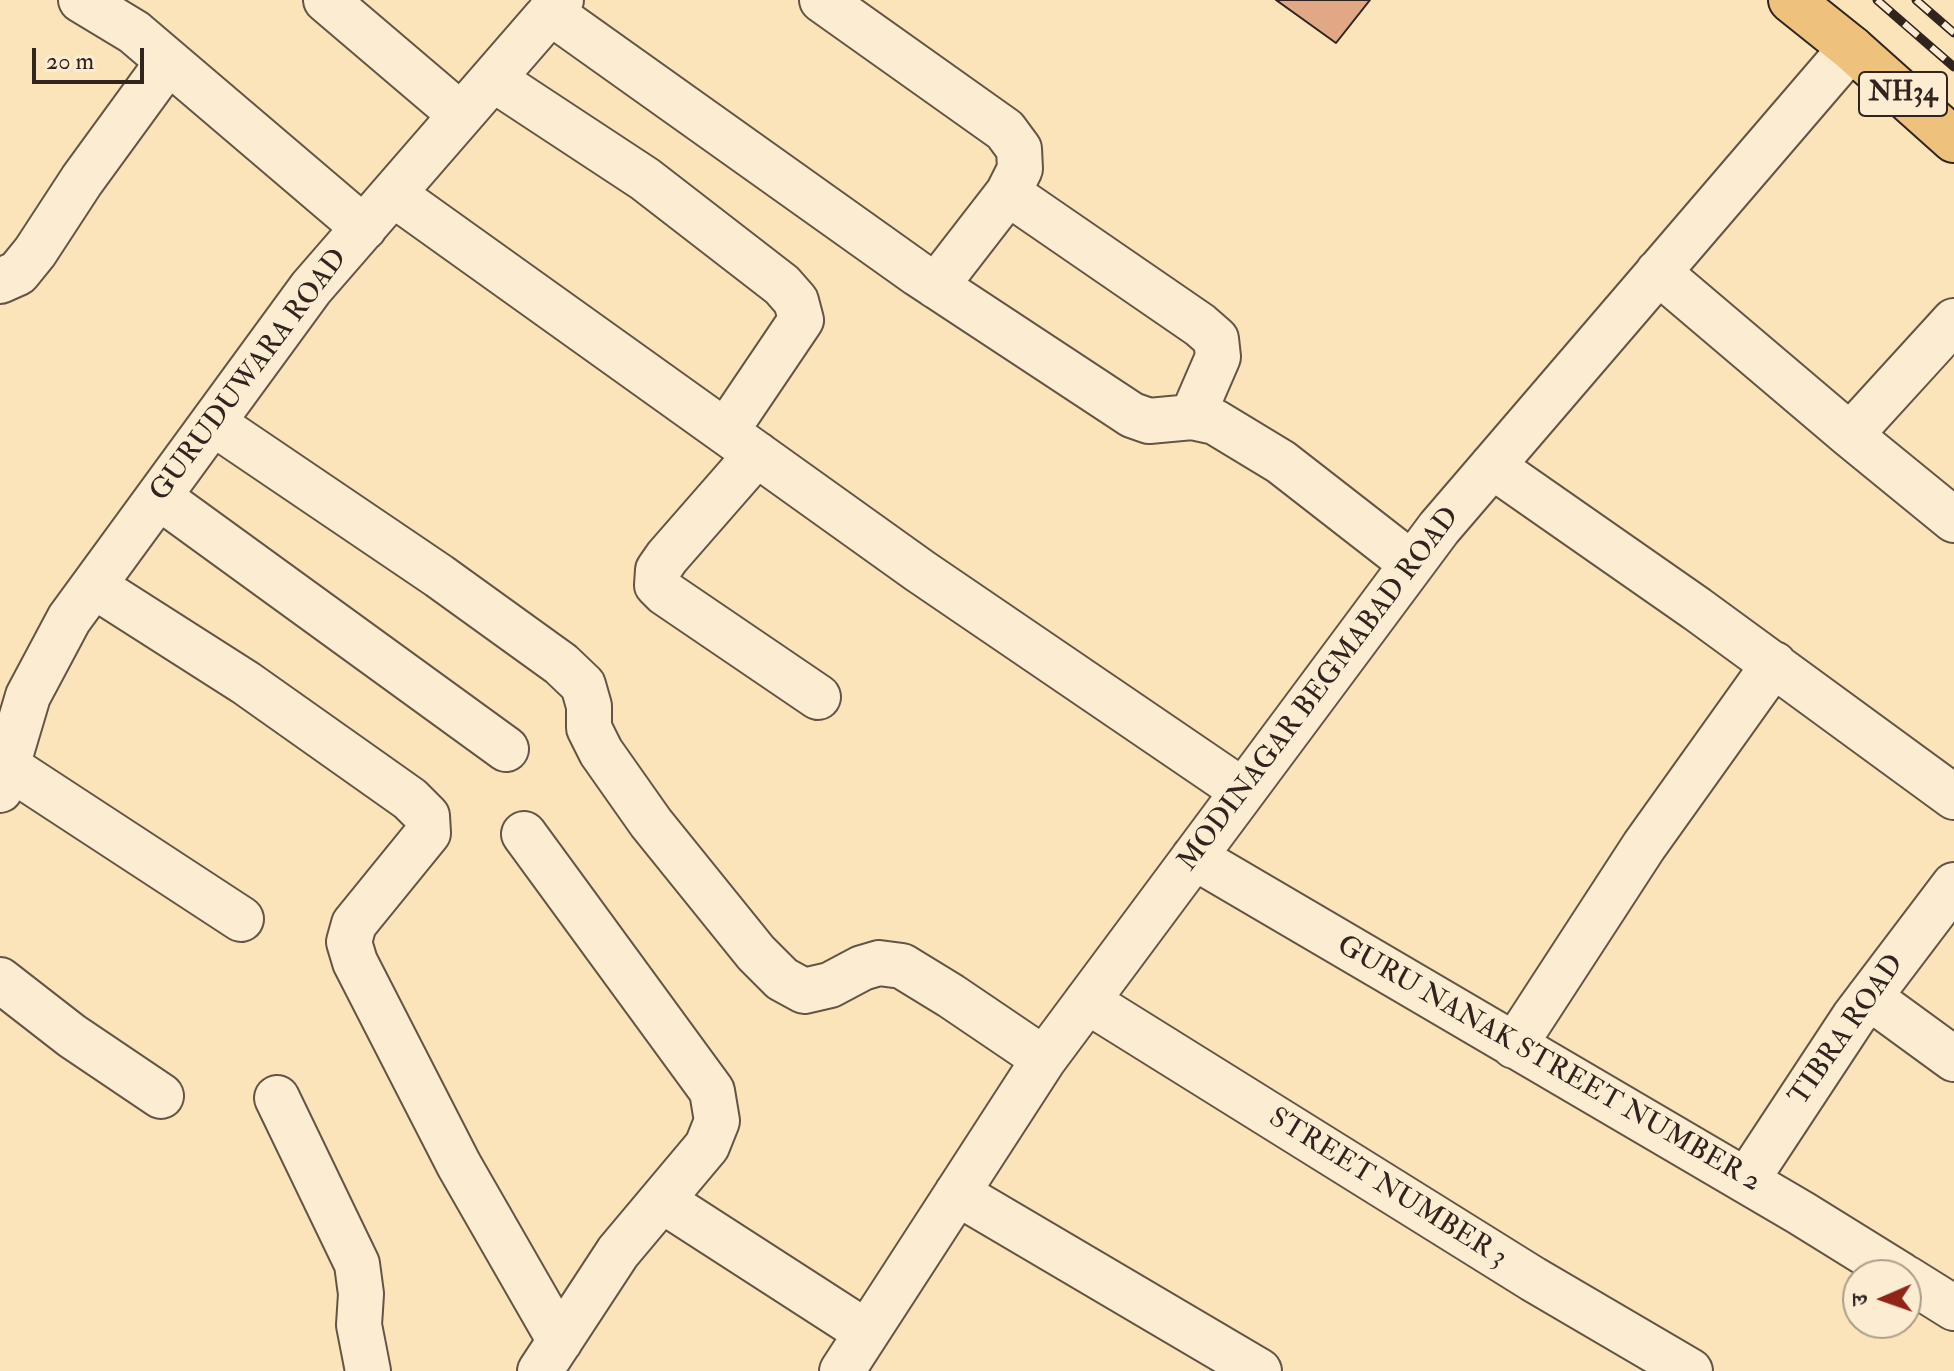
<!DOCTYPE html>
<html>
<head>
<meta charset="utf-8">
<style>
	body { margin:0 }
	#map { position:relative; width:1954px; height:1371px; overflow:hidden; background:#fbe4b9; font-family:"IM FELL Double Pica","Noto Serif Devanagari",serif }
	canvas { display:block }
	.north { position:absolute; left:1842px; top:1259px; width:80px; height:80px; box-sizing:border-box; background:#fcedd2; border:2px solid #ab9d8a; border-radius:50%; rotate:268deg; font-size:22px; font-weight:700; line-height:32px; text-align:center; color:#31241f }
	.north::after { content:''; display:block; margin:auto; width:28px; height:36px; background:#8f2418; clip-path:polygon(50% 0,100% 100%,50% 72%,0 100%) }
	.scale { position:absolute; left:32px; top:48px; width:112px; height:36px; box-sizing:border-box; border:4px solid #31241f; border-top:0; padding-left:10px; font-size:24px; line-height:28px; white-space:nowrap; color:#31241f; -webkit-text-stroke:6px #fcedd2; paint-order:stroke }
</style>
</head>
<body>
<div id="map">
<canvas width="1954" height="1371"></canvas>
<div class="north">उ</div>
<div class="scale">20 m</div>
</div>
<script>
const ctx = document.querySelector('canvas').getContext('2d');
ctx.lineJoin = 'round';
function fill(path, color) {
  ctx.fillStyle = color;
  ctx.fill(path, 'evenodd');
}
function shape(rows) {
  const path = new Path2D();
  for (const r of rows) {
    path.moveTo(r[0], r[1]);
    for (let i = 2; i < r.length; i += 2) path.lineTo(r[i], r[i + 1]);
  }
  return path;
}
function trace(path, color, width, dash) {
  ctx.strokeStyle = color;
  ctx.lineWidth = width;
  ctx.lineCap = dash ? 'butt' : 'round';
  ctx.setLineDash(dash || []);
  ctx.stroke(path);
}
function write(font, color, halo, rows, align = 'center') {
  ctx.font = font + ' "IM FELL Double Pica",serif';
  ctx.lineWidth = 7;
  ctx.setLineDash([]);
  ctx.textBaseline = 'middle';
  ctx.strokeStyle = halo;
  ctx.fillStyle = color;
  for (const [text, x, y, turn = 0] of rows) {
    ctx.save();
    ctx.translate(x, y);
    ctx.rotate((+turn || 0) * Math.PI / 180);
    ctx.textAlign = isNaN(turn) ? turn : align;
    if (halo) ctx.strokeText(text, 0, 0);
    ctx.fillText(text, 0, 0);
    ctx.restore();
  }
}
const building = shape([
	[1276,0,1370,0,1336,43,1276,0]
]);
const minor = shape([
	[81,0,134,32,364,228],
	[326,0,461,115],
	[822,0,1005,130,1019,149,1020,169,1008,193,936,286],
	[550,12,918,274,1132,415,1149,421,1192,417,1215,422,1281,462,1412,564],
	[493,79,645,179,782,285,796,301,801,320,726,431],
	[1008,193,1200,325,1216,339,1218,357,1192,417],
	[393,194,920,571,1243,791],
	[1658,272,1850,435,1954,520],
	[0,281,18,273,35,252,82,180,168,62],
	[213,423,439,576,561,664,583,685,589,706,589,728,601,752,651,823,756,953,782,979,804,991,830,985,862,968,879,963,902,966,951,996,1044,1059],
	[1850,435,1954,321],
	[757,454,667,557,658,570,657,585,665,593,818,697],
	[1492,466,1697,609,1954,797],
	[159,497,506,749],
	[94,586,246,683,410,799,427,816,428,833,354,924,349,942,355,962,459,1165,560,1341],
	[7,766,241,919],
	[0,790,28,696,69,619,311,288,561,0],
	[524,834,712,1091,717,1121,707,1146,618,1252,540,1371],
	[1194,857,1801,1213,1901,1275],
	[0,980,72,1036,161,1096],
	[1869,997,1954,1059],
	[1087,1001,1533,1279,1690,1371],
	[1514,1046,1644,846,1774,664],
	[277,1098,357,1264,361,1294,359,1325,368,1371],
	[1746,1181,1854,1017,1954,885],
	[957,1193,1259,1371],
	[663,1201,866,1332],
	[1906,1278,1954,1308],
	[842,1371,1044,1059,1439,528,1851,48]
]);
const highway = shape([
	[1791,0,1851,48,1954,140]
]);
const rail = shape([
	[1877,0,1954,67],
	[1916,0,1954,33]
]);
const shields = [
	[1903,94,88]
];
const shieldNames = [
	["NH34",1903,94]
];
const streetNames = [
	["GURUDUWARA ROAD",250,376,-53],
	["MODINAGAR BEGMABAD ROAD",1320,690,-53],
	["TIBRA ROAD",1848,1031,-55],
	["GURU NANAK STREET NUMBER 2",1548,1065,30],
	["STREET NUMBER 3",1387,1189,32]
];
fill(building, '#e0a884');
trace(building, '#31241f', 2);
trace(minor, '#645446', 48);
trace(highway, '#31241f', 48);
trace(minor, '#fcedd2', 44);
trace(highway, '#eec27c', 44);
trace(rail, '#31241f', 9);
trace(rail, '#fcedd2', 6, [18]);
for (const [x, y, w] of shields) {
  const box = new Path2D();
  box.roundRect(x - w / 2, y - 22, w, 44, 6);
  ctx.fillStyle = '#fcedd2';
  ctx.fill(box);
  trace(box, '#31241f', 2);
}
write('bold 26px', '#31241f', null, shieldNames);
write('28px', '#31241f', '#fcedd2', streetNames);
</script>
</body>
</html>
